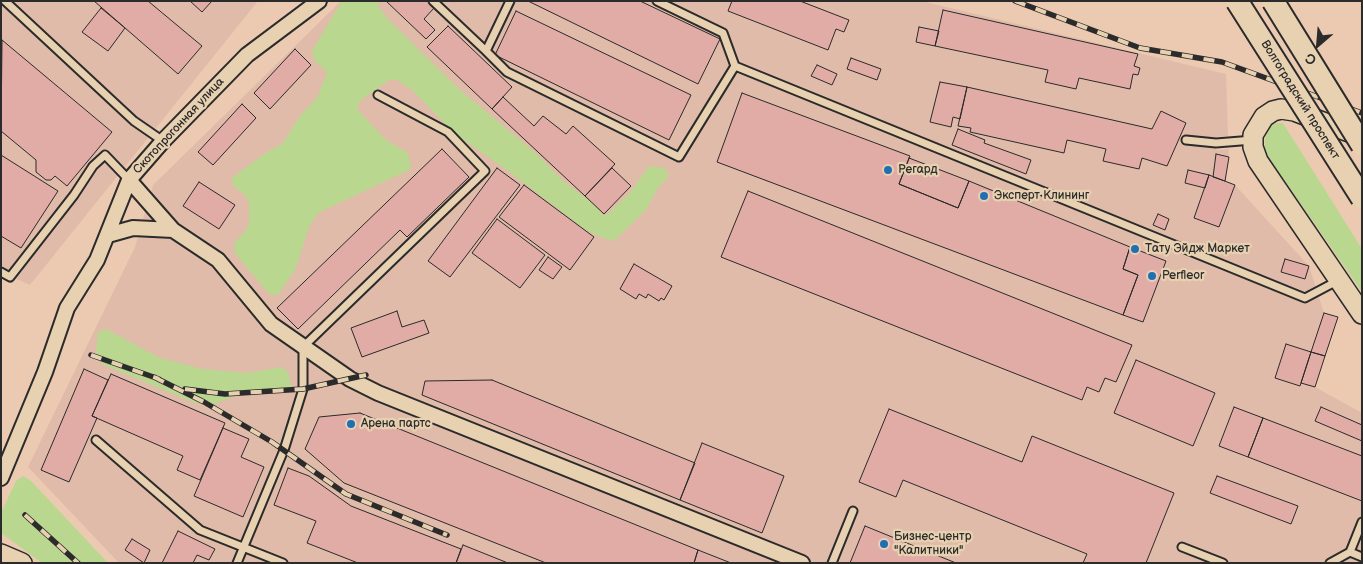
<!DOCTYPE html>
<html>
<head>
<meta charset="utf-8">
<style>
	body { margin:0 }
	#map { position:relative; width:1363px; height:564px; overflow:hidden; background:#eccab2; font-family:"Balsamiq Sans",sans-serif }
	canvas { display:block }
	.frame { position:absolute; inset:0; border:2px solid #2b2b2b; pointer-events:none }
	.north { position:absolute; left:1293px; top:20px; width:50px; height:50px; -webkit-text-stroke:4px #e8d1b1; paint-order:stroke; rotate:207deg; font-size:14px; font-weight:700; line-height:20px; text-align:center; color:#2b2b2b }
	.north::after { content:''; display:block; margin:auto; width:18px; height:22px; background:#2b2b2b; clip-path:polygon(50% 0,100% 100%,50% 72%,0 100%) }
</style>
</head>
<body>
<div id="map">
<canvas width="1363" height="564"></canvas>
<div class="frame"></div>
<div class="north">С</div>
</div>
<script>
const ctx = document.querySelector('canvas').getContext('2d');
ctx.lineJoin = 'round';
function fill(path, color) {
  ctx.fillStyle = color;
  ctx.fill(path, 'evenodd');
}
function shape(rows) {
  const path = new Path2D();
  for (const r of rows) {
    path.moveTo(r[0], r[1]);
    for (let i = 2; i < r.length; i += 2) path.lineTo(r[i], r[i + 1]);
  }
  return path;
}
function trace(path, color, width, dash) {
  ctx.strokeStyle = color;
  ctx.lineWidth = width;
  ctx.lineCap = dash ? 'butt' : 'round';
  ctx.setLineDash(dash || []);
  ctx.stroke(path);
}
function write(font, color, halo, rows, align = 'center') {
  ctx.font = font + ' "Balsamiq Sans",sans-serif';
  ctx.lineWidth = 4.5;
  ctx.setLineDash([]);
  ctx.textBaseline = 'middle';
  ctx.strokeStyle = halo;
  ctx.fillStyle = color;
  for (const [text, x, y, turn = 0] of rows) {
    ctx.save();
    ctx.translate(x, y);
    ctx.rotate((+turn || 0) * Math.PI / 180);
    ctx.textAlign = isNaN(turn) ? turn : align;
    if (halo) ctx.strokeText(text, 0, 0);
    ctx.fillText(text, 0, 0);
    ctx.restore();
  }
}
const built = shape([
	[1,1,258,1,30,285,1,272],
	[341,1,921,1,1226,74,1228,136,1216,137,1216,150,1229,149,1226,181,1235,185,1309,266,1324,313,1338,317,1315,387,1362,413,1362,563,119,563,28,467,135,247,153,185]
]);
const green = shape([
	[342,1,378,1,378,6,389,20,459,89,538,155,563,181,590,201,605,216,629,194,649,166,665,168,669,176,658,188,646,210,614,241,603,238,587,231,508,171,455,134,412,90,397,80,389,80,360,101,357,109,385,139,408,153,411,169,318,213,309,227,296,268,278,295,270,295,234,252,235,242,247,229,249,221,249,204,246,196,232,185,233,177,267,152,282,144,300,116,318,96,327,72,314,60,312,51],
	[1283,123,1362,249,1362,292,1265,152,1265,139,1271,124],
	[106,329,160,358,203,369,247,373,281,367,288,372,292,388,285,393,243,393,211,405,195,403,104,365,98,359,96,350,98,332],
	[23,476,31,481,108,563,42,563,1,533,1,513,16,481]
]);
const building = shape([
	[94,1,148,1,202,46,178,74,94,1],
	[190,1,212,1,202,12,190,1],
	[386,1,427,1,434,8,424,19,435,30,426,39,386,1],
	[528,1,640,1,720,39,698,84,528,1],
	[732,1,800,1,849,20,844,32,836,29,828,50,728,11,732,1],
	[101,8,125,28,108,51,82,32,101,8],
	[943,10,1138,54,1134,66,1140,68,1138,75,1133,74,1130,89,1079,78,1076,89,1045,82,1048,70,935,46,943,10],
	[516,11,691,95,669,140,495,55,516,11],
	[448,26,512,87,492,109,427,47,448,26],
	[919,27,939,31,935,46,916,42,919,27],
	[2,40,112,132,67,186,55,176,51,180,46,180,36,172,36,160,1,131,2,40],
	[295,49,311,65,270,109,254,93,295,49],
	[851,58,881,69,877,80,847,69,851,58],
	[817,65,837,74,832,85,811,76,817,65],
	[940,82,967,87,960,119,953,117,951,127,930,122,940,82],
	[967,87,1152,129,1161,111,1186,123,1167,166,1142,158,1139,169,1103,161,1106,149,1067,140,1064,153,970,132,971,128,958,126,967,87],
	[742,93,910,156,899,184,958,208,969,181,1130,247,1123,269,1138,275,1123,315,717,162,742,93],
	[503,97,534,126,543,116,566,134,573,126,615,164,585,196,492,109,503,97],
	[242,104,256,118,213,165,198,152,242,104],
	[958,129,985,140,984,143,1031,160,1026,174,952,145,958,129],
	[442,149,469,177,407,237,400,230,298,329,277,308,442,149],
	[1216,154,1229,157,1225,181,1213,177,1216,154],
	[1,155,58,191,21,248,1,236,1,155],
	[909,158,969,181,958,208,899,184,909,158],
	[497,168,520,185,450,277,428,261,497,168],
	[612,168,631,186,604,214,585,196,612,168],
	[1188,170,1209,175,1205,188,1185,183,1188,170],
	[1209,175,1235,185,1219,227,1194,218,1209,175],
	[199,182,235,205,219,229,183,206,199,182],
	[524,185,594,237,570,270,499,217,524,185],
	[748,191,1132,345,1116,382,1105,378,1099,392,1087,387,1082,400,721,257,748,191],
	[1158,214,1169,219,1165,230,1153,225,1158,214],
	[497,219,545,255,520,288,472,253,497,219],
	[1130,247,1166,261,1143,322,1123,315,1138,275,1123,269,1130,247],
	[548,257,562,267,553,279,539,270,548,257],
	[1285,259,1309,266,1305,279,1281,272,1285,259],
	[634,264,672,286,664,300,661,298,659,301,648,294,646,298,639,294,636,299,620,289,634,264],
	[397,311,402,327,424,320,429,333,362,357,351,328,397,311],
	[1324,313,1338,317,1325,356,1311,352,1324,313],
	[1286,344,1311,352,1300,386,1275,378,1286,344],
	[1311,352,1325,356,1315,387,1301,383,1311,352],
	[1136,360,1215,393,1193,446,1114,413,1136,360],
	[84,369,108,380,92,416,97,418,69,482,41,470,84,369],
	[111,374,225,423,200,480,177,470,183,456,92,416,111,374],
	[492,380,695,463,680,500,422,395,425,381,492,380],
	[1234,407,1263,418,1248,457,1219,446,1234,407],
	[1321,407,1362,425,1362,441,1315,421,1321,407],
	[889,409,1022,462,1032,436,1174,493,1146,563,1083,563,1087,554,903,480,896,497,859,482,889,409],
	[360,413,698,550,694,563,546,563,344,483,305,449,319,417,360,413],
	[1263,418,1362,456,1362,501,1248,457,1263,418],
	[223,428,249,439,241,457,264,467,243,517,194,496,223,428],
	[702,443,784,476,762,533,680,500,702,443],
	[288,468,309,476,351,506,461,549,456,563,358,563,307,543,316,521,274,505,288,468],
	[1217,476,1298,506,1291,524,1210,493,1217,476],
	[865,526,956,563,850,563,865,526],
	[178,531,215,549,209,560,197,555,193,563,162,563,178,531],
	[132,539,150,550,144,563,125,550,132,539],
	[463,545,508,563,456,563,463,545],
	[698,550,731,563,694,563,698,550]
]);
const lane = shape([
	[5,1,134,121,163,141],
	[433,1,486,51],
	[510,1,486,51,507,72,679,157,735,66],
	[657,1,723,33,735,66,1305,298,1339,280],
	[1186,140,1216,143,1253,140],
	[1,272,10,277,74,195,93,166,105,155,129,180],
	[96,440,200,530,283,563],
	[1362,522,1350,552,1362,557],
	[1182,547,1223,563],
	[237,563,284,450,303,389,303,347,485,171,448,132,378,95],
	[832,563,853,511],
	[1330,563,1350,552]
]);
const street = shape([
	[129,180,173,230,218,260,271,324,350,379,378,393,802,563],
	[108,235,133,228,173,230],
	[1,478,45,372,67,308,97,260,129,180,163,141,247,55,319,1]
]);
const secondary = shape([
	[1362,137,1294,111,1281,109,1273,111,1264,117,1253,135,1253,147,1258,161,1362,314],
	[1,554,22,563]
]);
const rail = shape([
	[1015,1,1140,48,1222,62,1362,113],
	[91,355,159,379],
	[154,377,204,402,272,442,346,494,447,535],
	[185,389,225,394,303,389,366,375],
	[25,515,78,563]
]);
const primaryBridge = shape([
	[1237,1,1362,198],
	[1273,1,1362,145]
]);
const markers = [
	[888,170,5,"#1f6fb2"],
	[984,196,5,"#1f6fb2"],
	[1135,249,5,"#1f6fb2"],
	[1152,276,5,"#1f6fb2"],
	[351,424,5,"#1f6fb2"],
	[884,544,5,"#1f6fb2"]
];
const streetNames = [
	["Волгоградский проспект",1300,100,58],
	["Скотопрогонная улица",179,126,-47]
];
const poiNames = [
	["Регард",898,170],
	["Эксперт Клининг",994,196],
	["Тату Эйдж Маркет",1145,249],
	["Perfleor",1162,276],
	["Арена партс",361,424],
	["Бизнес-центр",894,537],
	["\"Калитники\"",894,551]
];
fill(built, '#e1bba9');
fill(green, '#b9d78f');
fill(building, '#e1aca5');
trace(building, '#2b2b2b', 1);
trace(lane, '#2b2b2b', 11);
trace(street, '#2b2b2b', 18);
trace(secondary, '#2b2b2b', 22);
trace(lane, '#e8d1b1', 7);
trace(street, '#e8d1b1', 14);
trace(secondary, '#e8d1b1', 19);
trace(rail, '#2b2b2b', 5.5);
trace(rail, '#e8d1b1', 4, [11]);
trace(primaryBridge, '#2b2b2b', 25, []);
trace(primaryBridge, '#e8d1b1', 21);
for (const [x, y, r, color] of markers) {
  const dot = new Path2D();
  dot.arc(x, y, r, 0, 2 * Math.PI);
  ctx.fillStyle = color;
  ctx.fill(dot);
  trace(dot, '#e8d1b1', 2);
}
write('12px', '#2b2b2b', '#e8d1b1', streetNames);
write('12px', '#2b2b2b', '#e8d1b1', poiNames, 'left');
</script>
</body>
</html>
